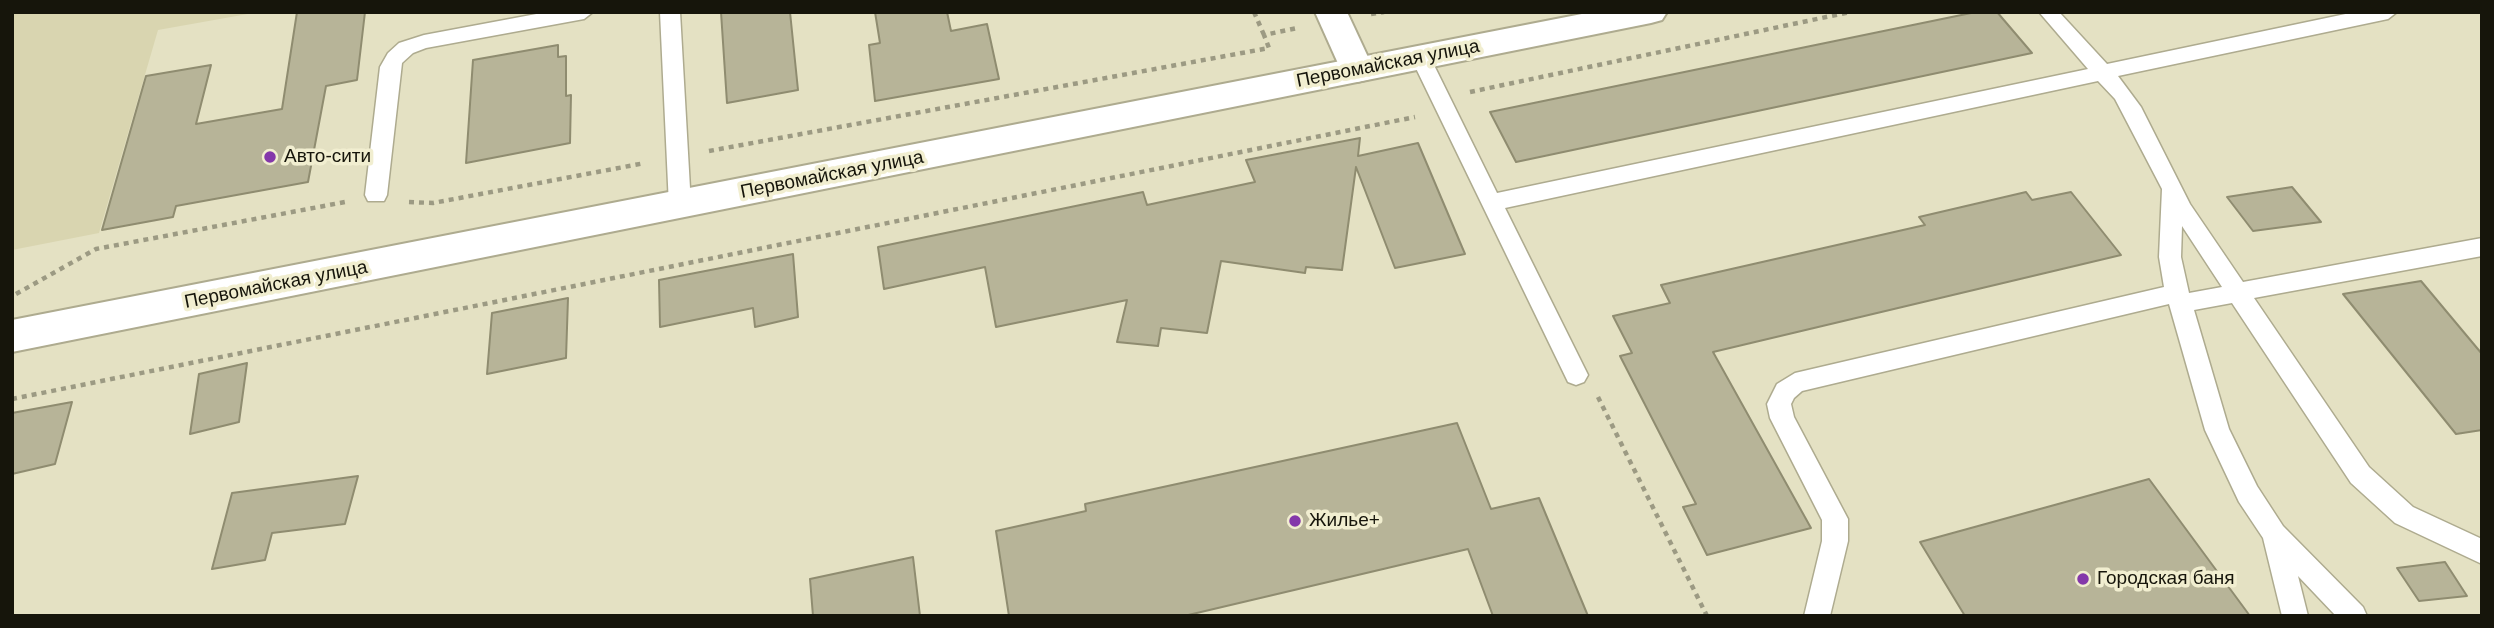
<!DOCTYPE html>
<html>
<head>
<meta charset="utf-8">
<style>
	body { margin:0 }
	#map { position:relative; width:2494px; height:628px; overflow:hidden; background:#e4e1c3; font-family:Helvetica,sans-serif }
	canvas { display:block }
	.frame { position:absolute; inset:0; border:14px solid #16150b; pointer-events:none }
</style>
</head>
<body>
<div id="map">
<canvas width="2494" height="628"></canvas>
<div class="frame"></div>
</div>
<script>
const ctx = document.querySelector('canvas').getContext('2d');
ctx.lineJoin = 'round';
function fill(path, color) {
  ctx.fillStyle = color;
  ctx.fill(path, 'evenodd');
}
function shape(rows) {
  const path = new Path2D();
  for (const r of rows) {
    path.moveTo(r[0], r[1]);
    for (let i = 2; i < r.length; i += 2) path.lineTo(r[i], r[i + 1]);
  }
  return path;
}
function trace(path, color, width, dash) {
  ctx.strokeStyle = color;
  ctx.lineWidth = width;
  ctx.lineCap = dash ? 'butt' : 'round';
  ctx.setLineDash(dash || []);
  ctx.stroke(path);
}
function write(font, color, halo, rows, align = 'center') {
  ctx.font = font + ' Helvetica,sans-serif';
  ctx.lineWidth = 7;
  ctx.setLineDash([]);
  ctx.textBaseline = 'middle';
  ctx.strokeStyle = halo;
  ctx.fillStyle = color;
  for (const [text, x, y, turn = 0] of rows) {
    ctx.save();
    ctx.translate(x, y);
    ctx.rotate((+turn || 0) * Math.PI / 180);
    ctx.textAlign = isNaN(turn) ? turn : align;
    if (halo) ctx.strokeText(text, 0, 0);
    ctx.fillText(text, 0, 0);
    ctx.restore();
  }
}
const built = shape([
	[12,12,259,12,158,30,99,233,12,250]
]);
const building = shape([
	[297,12,365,12,357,80,326,86,308,182,176,206,173,217,102,230,146,76,211,65,196,124,282,109,297,12],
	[721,12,790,12,798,90,727,103,721,12],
	[875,12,947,12,951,31,987,24,999,79,875,101,869,45,880,43,875,12],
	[1976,12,1997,12,2032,53,1516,162,1490,112,1976,12],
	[558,45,558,57,566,56,566,96,571,95,570,143,466,163,473,60,558,45],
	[1360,138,1358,156,1418,143,1465,254,1395,268,1356,167,1342,270,1306,267,1305,273,1221,261,1207,333,1161,328,1158,346,1117,342,1127,300,996,327,985,267,884,289,878,247,1143,192,1147,205,1255,182,1246,160,1360,138],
	[2292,187,2321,222,2253,231,2227,197,2292,187],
	[2026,192,2032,200,2071,192,2121,255,1713,352,1811,528,1707,555,1683,507,1696,504,1620,356,1632,353,1613,316,1670,303,1661,285,1925,225,1919,217,2026,192],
	[793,254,798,317,755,327,753,308,660,327,659,280,793,254],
	[2421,281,2482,354,2482,430,2456,434,2343,294,2421,281],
	[568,298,566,358,487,374,492,313,568,298],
	[247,363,239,422,190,434,199,374,247,363],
	[72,402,55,464,12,474,12,413,72,402],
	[1457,423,1491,509,1539,498,1588,616,1493,616,1468,549,1184,616,1009,616,996,531,1086,511,1085,504,1457,423],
	[358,476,345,524,272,533,265,560,212,569,232,493,358,476],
	[2149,479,2250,616,1965,616,1920,542,2149,479],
	[913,557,920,616,813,616,810,579,913,557],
	[2445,562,2467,596,2419,601,2397,568,2445,562]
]);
const path = shape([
	[1254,12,1264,35],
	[1371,14,1384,12],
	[1470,92,1850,12],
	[709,151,1269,48,1264,35,1297,28],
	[409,202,433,203,645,163],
	[16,294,96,249,345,202],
	[1598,397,1707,616],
	[12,399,1415,117]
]);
const service = shape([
	[547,12,593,12,584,19,426,48,413,53,402,63,387,195,384,201,368,201,365,195,380,67,388,53,399,43,424,35,547,12],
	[660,12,680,12,691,206,688,212,680,214,672,212,669,206,660,12],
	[2039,12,2059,12,2107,64,2355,12,2397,12,2388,19,2118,76,2141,107,2190,204,2243,282,2482,238,2482,256,2254,298,2369,467,2413,507,2482,539,2482,564,2395,523,2351,483,2232,303,2194,310,2229,429,2257,486,2283,526,2363,607,2367,616,2336,616,2298,576,2308,616,2282,616,2263,538,2239,502,2205,430,2169,304,1802,391,1794,398,1791,404,1794,417,1848,519,1848,541,1830,616,1804,616,1822,541,1822,520,1770,418,1767,404,1777,384,1795,373,2164,287,2159,257,2162,189,2115,99,2098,81,1505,208,1588,375,1584,382,1576,385,1568,382,1411,58,1421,51,1428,53,1497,193,2088,69,2039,12],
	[2182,226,2222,287,2189,293,2181,257,2182,226]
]);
const secondary = shape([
	[1315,12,1347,12,1374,70,1369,79,1357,82,1345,79,1315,12]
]);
const primary = shape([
	[1592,12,1667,12,1662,20,1651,23,12,352,12,320,1592,12]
]);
const markers = [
	[270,157,7,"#8438aa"],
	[1295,521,7,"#8438aa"],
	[2083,579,7,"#8438aa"]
];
const streetNames = [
	["Первомайская улица",1388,64,-11],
	["Первомайская улица",832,175,-11],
	["Первомайская улица",276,285,-11]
];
const poiNames = [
	["Авто-сити",284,157],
	["Жилье+",1309,521],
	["Городская баня",2097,579]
];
fill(built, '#d9d5b0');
fill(building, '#b7b498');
trace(building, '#8f8c70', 2);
trace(service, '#aeab8f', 3);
trace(secondary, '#aeab8f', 4);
trace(primary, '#aeab8f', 4);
trace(path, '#9c9a83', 4.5, [5, 5]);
fill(service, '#fff');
fill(secondary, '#fff');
fill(primary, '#fff');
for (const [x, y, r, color] of markers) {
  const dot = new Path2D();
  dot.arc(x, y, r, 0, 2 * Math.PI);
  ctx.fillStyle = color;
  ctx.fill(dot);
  trace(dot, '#f1eed0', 2.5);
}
write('19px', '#16150b', '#f1eed0', streetNames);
write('19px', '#16150b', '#f1eed0', poiNames, 'left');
</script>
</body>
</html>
